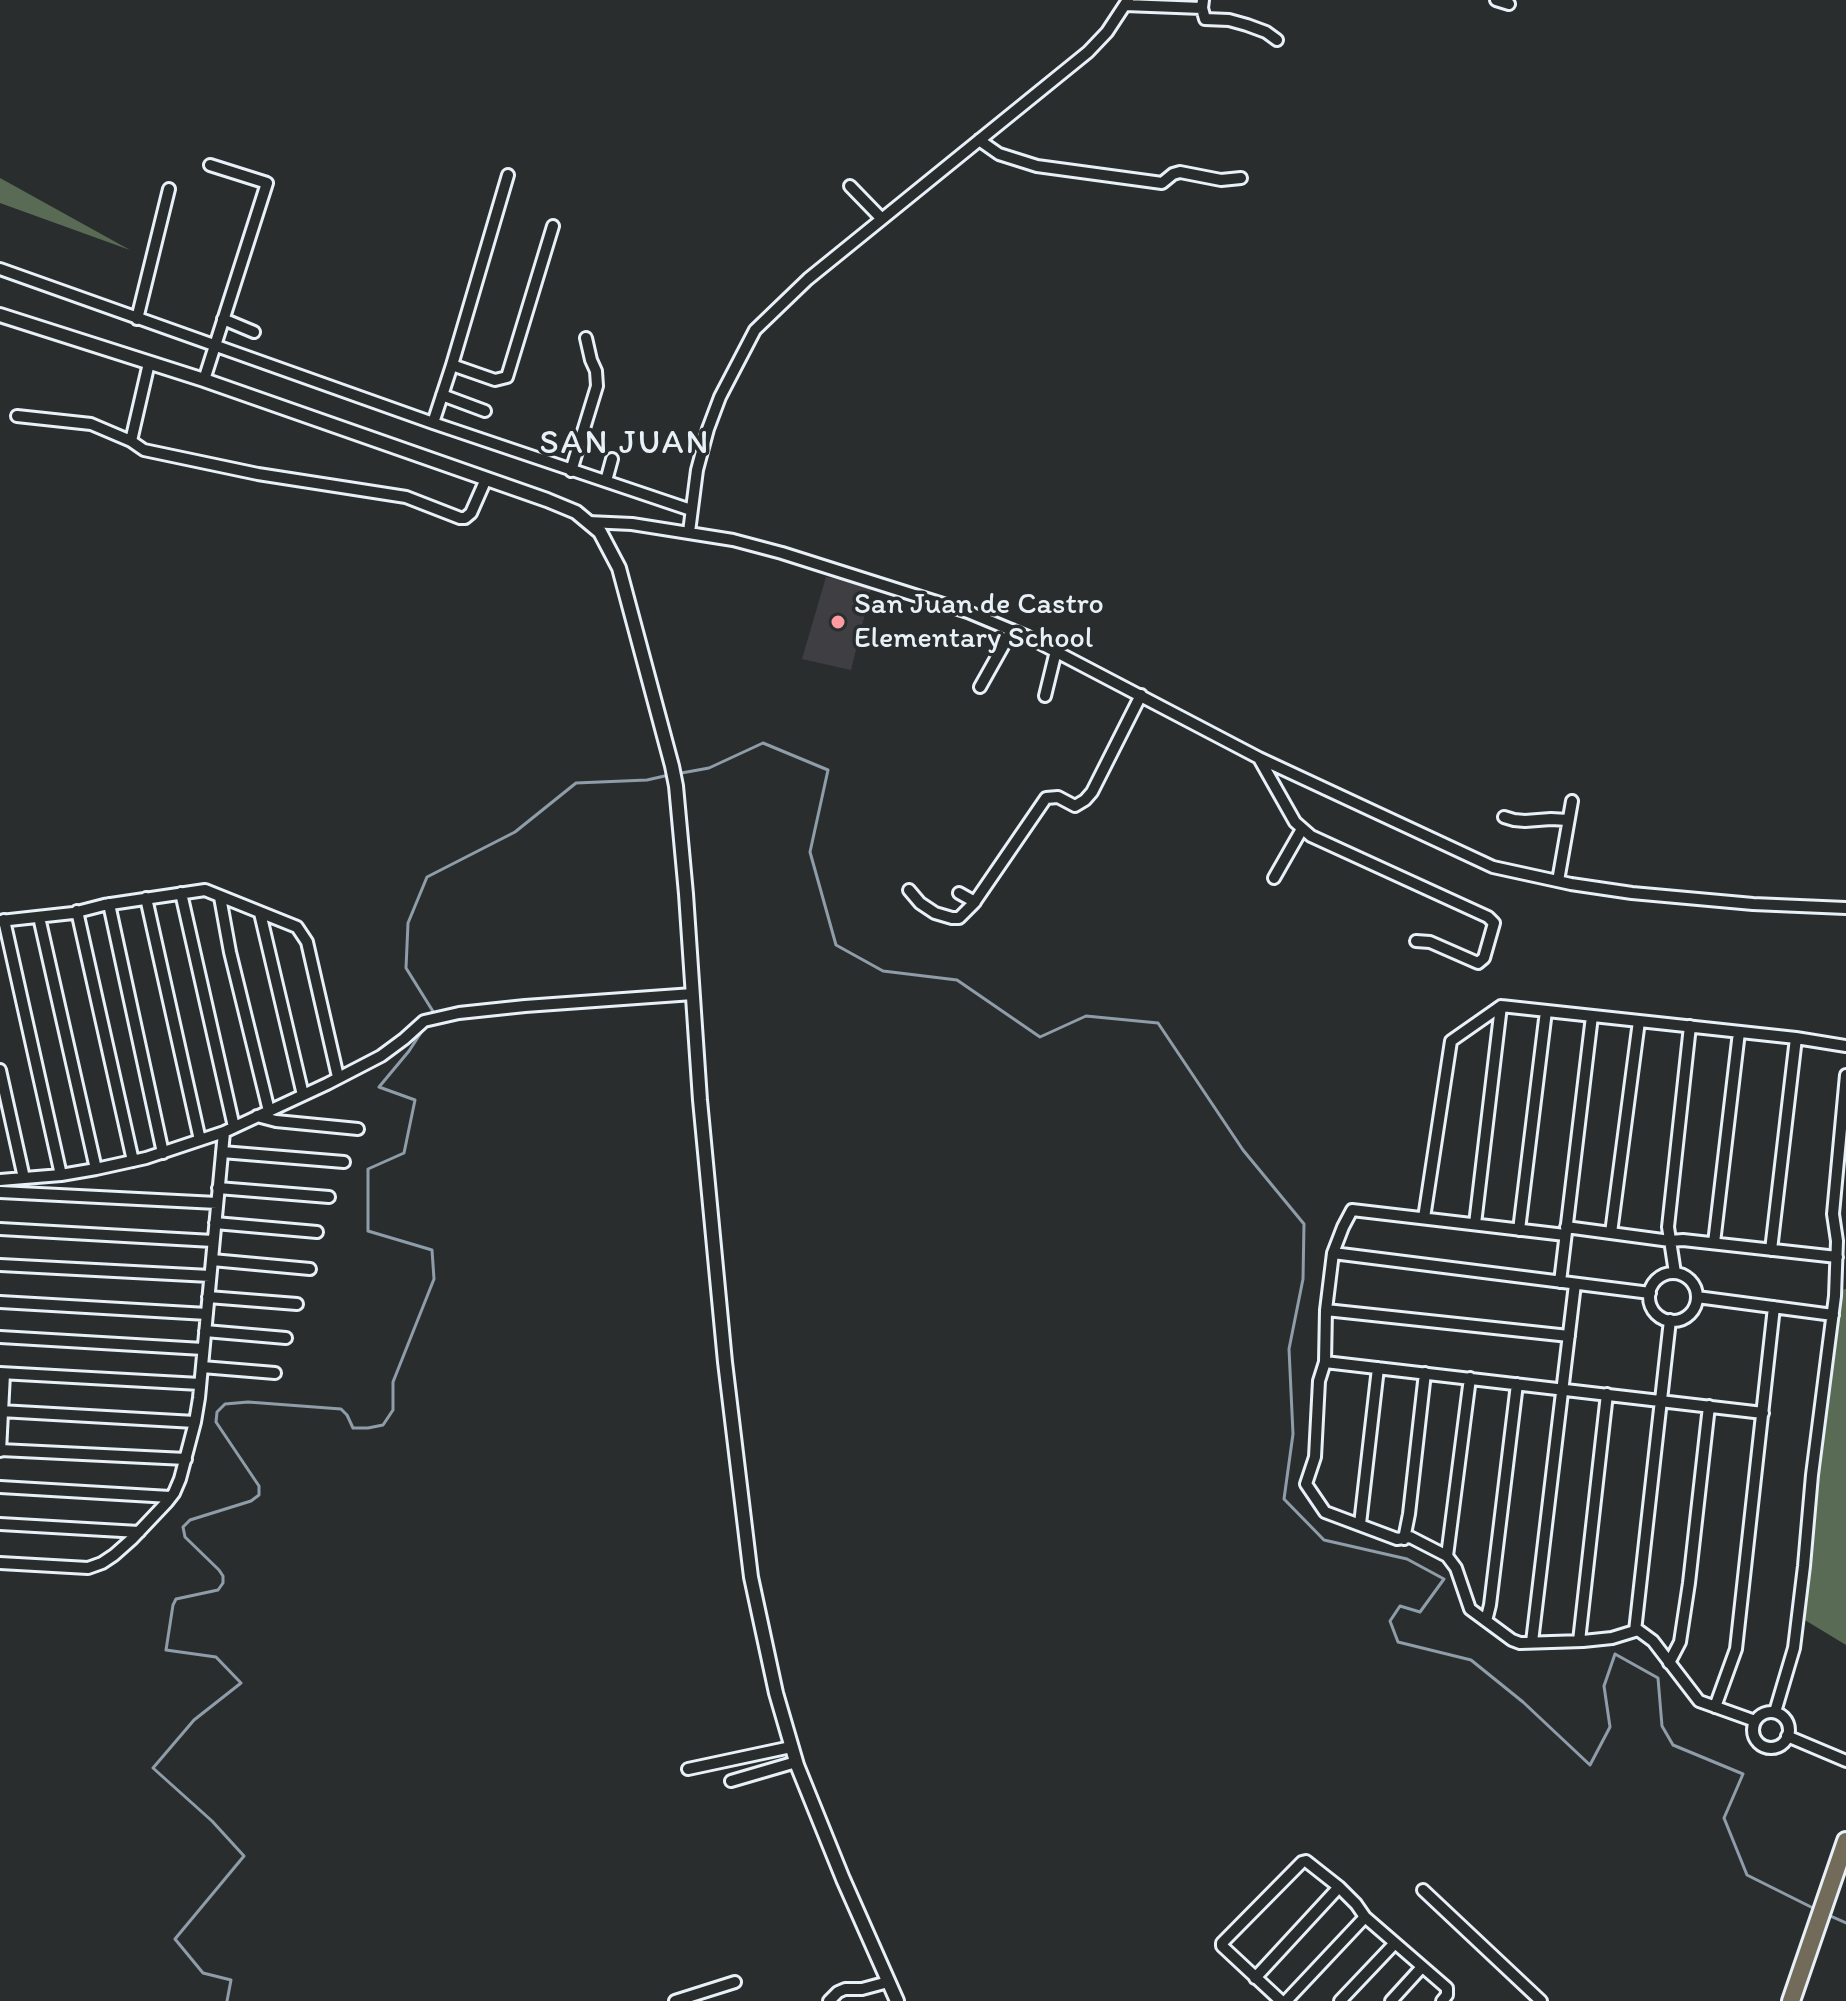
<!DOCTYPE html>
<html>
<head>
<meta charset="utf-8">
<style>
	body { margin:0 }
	canvas { display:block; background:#2a2d2e }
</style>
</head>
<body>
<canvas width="1846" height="2001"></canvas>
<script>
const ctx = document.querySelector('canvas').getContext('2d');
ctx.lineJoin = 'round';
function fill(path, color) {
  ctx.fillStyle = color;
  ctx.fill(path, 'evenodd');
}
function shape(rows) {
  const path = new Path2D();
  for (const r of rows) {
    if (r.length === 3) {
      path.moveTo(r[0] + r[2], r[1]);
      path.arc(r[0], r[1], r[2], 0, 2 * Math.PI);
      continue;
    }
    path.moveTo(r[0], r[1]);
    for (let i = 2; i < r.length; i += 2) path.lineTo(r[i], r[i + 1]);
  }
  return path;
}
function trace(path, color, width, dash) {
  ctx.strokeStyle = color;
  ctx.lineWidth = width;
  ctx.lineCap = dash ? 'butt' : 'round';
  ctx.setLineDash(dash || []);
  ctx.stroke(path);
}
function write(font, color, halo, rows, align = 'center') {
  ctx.font = font + ' Itim,sans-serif';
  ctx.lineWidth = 7;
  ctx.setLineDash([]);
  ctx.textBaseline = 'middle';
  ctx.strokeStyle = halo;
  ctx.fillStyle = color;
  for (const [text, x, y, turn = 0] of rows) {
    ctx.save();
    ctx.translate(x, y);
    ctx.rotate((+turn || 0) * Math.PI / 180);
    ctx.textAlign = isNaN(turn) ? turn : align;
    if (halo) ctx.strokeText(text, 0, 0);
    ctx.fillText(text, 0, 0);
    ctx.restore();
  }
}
const built = shape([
	[826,577,872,585,851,670,802,659]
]);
const green = shape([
	[0,178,130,250,0,203],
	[1846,1289,1846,1645,1795,1614,1838,1290]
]);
const stream = shape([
	[676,774,709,768,763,743,828,770,810,852,836,945,883,971,957,980,1040,1037,1086,1016,1158,1023,1243,1150,1304,1224,1303,1279,1289,1349,1293,1434,1284,1499,1324,1540,1407,1559,1444,1579,1420,1612,1400,1606,1390,1621,1398,1642,1471,1660,1523,1702,1590,1765,1610,1727,1604,1686,1615,1654,1658,1678,1662,1726,1673,1745,1743,1774,1724,1818,1747,1875,1815,1909],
	[433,1016,434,1013,406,968,408,923,427,877,515,832,576,783,647,780,669,775],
	[1826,1914,1846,1923],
	[227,2001,231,1980,203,1973,175,1939,244,1856,212,1821,153,1768,194,1720,241,1683,216,1657,166,1650,173,1605,176,1599,218,1590,223,1583,223,1576,219,1570,185,1537,183,1527,190,1520,251,1501,259,1495,259,1486,216,1422,217,1412,225,1404,248,1402,341,1409,347,1415,353,1428,368,1428,383,1425,393,1410,393,1382,434,1279,432,1250,368,1231,368,1169,404,1153,415,1100,379,1087,409,1051,426,1025]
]);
const minor = shape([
	[1203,0,1202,8,1205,19,1229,20,1247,25,1266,32,1277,40],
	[1496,0,1509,4],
	[1125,5,1202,8],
	[979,140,999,154,1037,166,1162,183,1173,174,1180,172,1221,180,1241,178],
	[850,186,882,219],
	[0,269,433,423,691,510],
	[137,319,169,189],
	[223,319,254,332],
	[149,363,131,441,144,450,258,474,406,497,460,518,465,518,471,513,486,479],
	[452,365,495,380,507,377,553,226],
	[204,380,267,183,210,165],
	[442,395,485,411],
	[17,416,91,424,131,441],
	[433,423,452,365,508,175],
	[571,471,597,386,596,371,591,360,586,338],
	[606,481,612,459],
	[588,522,632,524,733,540,782,553,968,612,1028,637,1259,758,1493,867,1571,884,1632,893,1753,904,1846,908],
	[689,532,697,470,708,429,720,397,755,330,808,279,1088,52,1107,32,1128,0],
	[980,687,1012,630],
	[1045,696,1056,651],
	[1260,760,1295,822,1311,836,1488,917,1494,923,1484,958,1478,963,1430,942,1416,941],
	[1504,817,1514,820,1525,821,1551,819,1568,820],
	[1274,878,1302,829],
	[1558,881,1572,801],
	[909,890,920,903,935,913,952,918,959,918,974,903,1046,798,1058,797,1075,806,1085,800,1092,792,1141,695],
	[181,893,234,1127],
	[959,893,975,902],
	[220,897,230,952,269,1111],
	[146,898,200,1140],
	[109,904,163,1153],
	[77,911,133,1161],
	[260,913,303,1095],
	[39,917,96,1169],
	[4,920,61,1175],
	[0,921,73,913,104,905,205,890,297,927,307,942,338,1077],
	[0,1070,24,1178],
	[257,1116,276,1121,358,1129],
	[222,1152,344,1162],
	[0,1180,61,1175,96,1169,146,1158,224,1132,327,1084,381,1056,404,1039,424,1021,459,1013,525,1006,693,994],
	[218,1188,329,1197],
	[0,1192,217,1203],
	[1424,1218,1451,1041,1501,1006,1796,1038,1846,1046],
	[215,1223,317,1232],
	[1475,1224,1501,1006],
	[1566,1227,1670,1241,1683,1240,1837,1257],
	[0,1229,213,1241],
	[1519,1230,1546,1011],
	[1611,1233,1639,1021],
	[1565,1235,1352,1210,1343,1227,1333,1253,1326,1310,1325,1362,1319,1381,1315,1457,1306,1484,1325,1512,1397,1539,1410,1537,1447,1556,1456,1568,1470,1609,1512,1640,1520,1643,1583,1641,1612,1638,1638,1630,1653,1641,1699,1701,1755,1721],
	[1714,1243,1739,1032],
	[1771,1250,1796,1038],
	[1333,1253,1650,1293],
	[212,1260,310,1269],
	[0,1265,210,1276],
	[1675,1273,1668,1227,1690,1026],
	[1673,1297,24],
	[1560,1282,1592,1016],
	[208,1297,297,1304],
	[1697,1297,1833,1315],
	[0,1302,207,1314],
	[1326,1310,1569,1336],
	[205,1331,286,1338],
	[0,1337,203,1349],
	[1325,1362,1763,1413],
	[202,1367,275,1373],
	[0,1373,200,1384],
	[0,1411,195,1422],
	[0,1450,186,1459],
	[0,1451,4,1374],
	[0,1487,170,1497],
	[0,1524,139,1532],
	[1360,1524,1378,1368],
	[1404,1539,1409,1514,1425,1373],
	[1447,1556,1470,1378],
	[0,1563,88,1568,102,1563,114,1555,132,1539,167,1502,174,1493,180,1479,195,1422,199,1398,224,1132],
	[1486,1621,1490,1605,1517,1384],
	[1635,1631,1670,1320],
	[1579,1641,1607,1394],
	[1532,1642,1575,1284],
	[1669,1663,1680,1642,1689,1583,1709,1406],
	[1715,1707,1736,1649,1774,1307],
	[1771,1730,18],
	[1775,1712,1794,1648,1804,1566,1812,1475,1835,1296,1837,1241,1833,1214,1846,1075],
	[1787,1736,1846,1761],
	[688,1769,791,1747],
	[731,1781,796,1762],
	[1423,1890,1541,2001],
	[1255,1978,1339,1887],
	[675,2001,735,1982],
	[829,2001,838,1992,845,1989,862,1989,888,1982],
	[1281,2001,1222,1946,1222,1943,1302,1862,1306,1861,1339,1887,1356,1904,1365,1917,1447,1988,1447,1995,1442,2001],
	[1286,2001,1365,1917],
	[1340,2001,1395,1943],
	[1391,2001,1422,1967]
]);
const tertiary = shape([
	[0,315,204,380,547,500,576,512,600,532,619,568,672,766,676,786,686,894,700,1100,725,1362,751,1577,776,1693,797,1765,843,1879,897,2001]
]);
const primary = shape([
	[1791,2001,1846,1841]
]);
const markers = [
	[838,622,8,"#ff9aa2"]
];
const poiNames = [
	["San Juan de Castro",854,605],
	["Elementary School",854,639]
];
const quarterNames = [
	["SAN JUAN",625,444]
];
fill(built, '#3e3e43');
fill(green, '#5a6b55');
trace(stream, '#8e9da9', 3);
trace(minor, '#e8f1f8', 16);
trace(tertiary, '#e8f1f8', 18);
trace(primary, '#e8f1f8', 22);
trace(minor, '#2a2d2e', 10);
trace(tertiary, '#2a2d2e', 12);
trace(primary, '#736b5a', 16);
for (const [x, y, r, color] of markers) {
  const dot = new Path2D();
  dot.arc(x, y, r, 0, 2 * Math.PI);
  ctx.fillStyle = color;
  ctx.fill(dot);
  trace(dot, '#2a2d2e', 3);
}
write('30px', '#e8f1f8', '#2a2d2e', poiNames, 'left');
ctx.letterSpacing = '2px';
write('34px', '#e8f1f8', '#2a2d2e', quarterNames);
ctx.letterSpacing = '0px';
</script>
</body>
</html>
